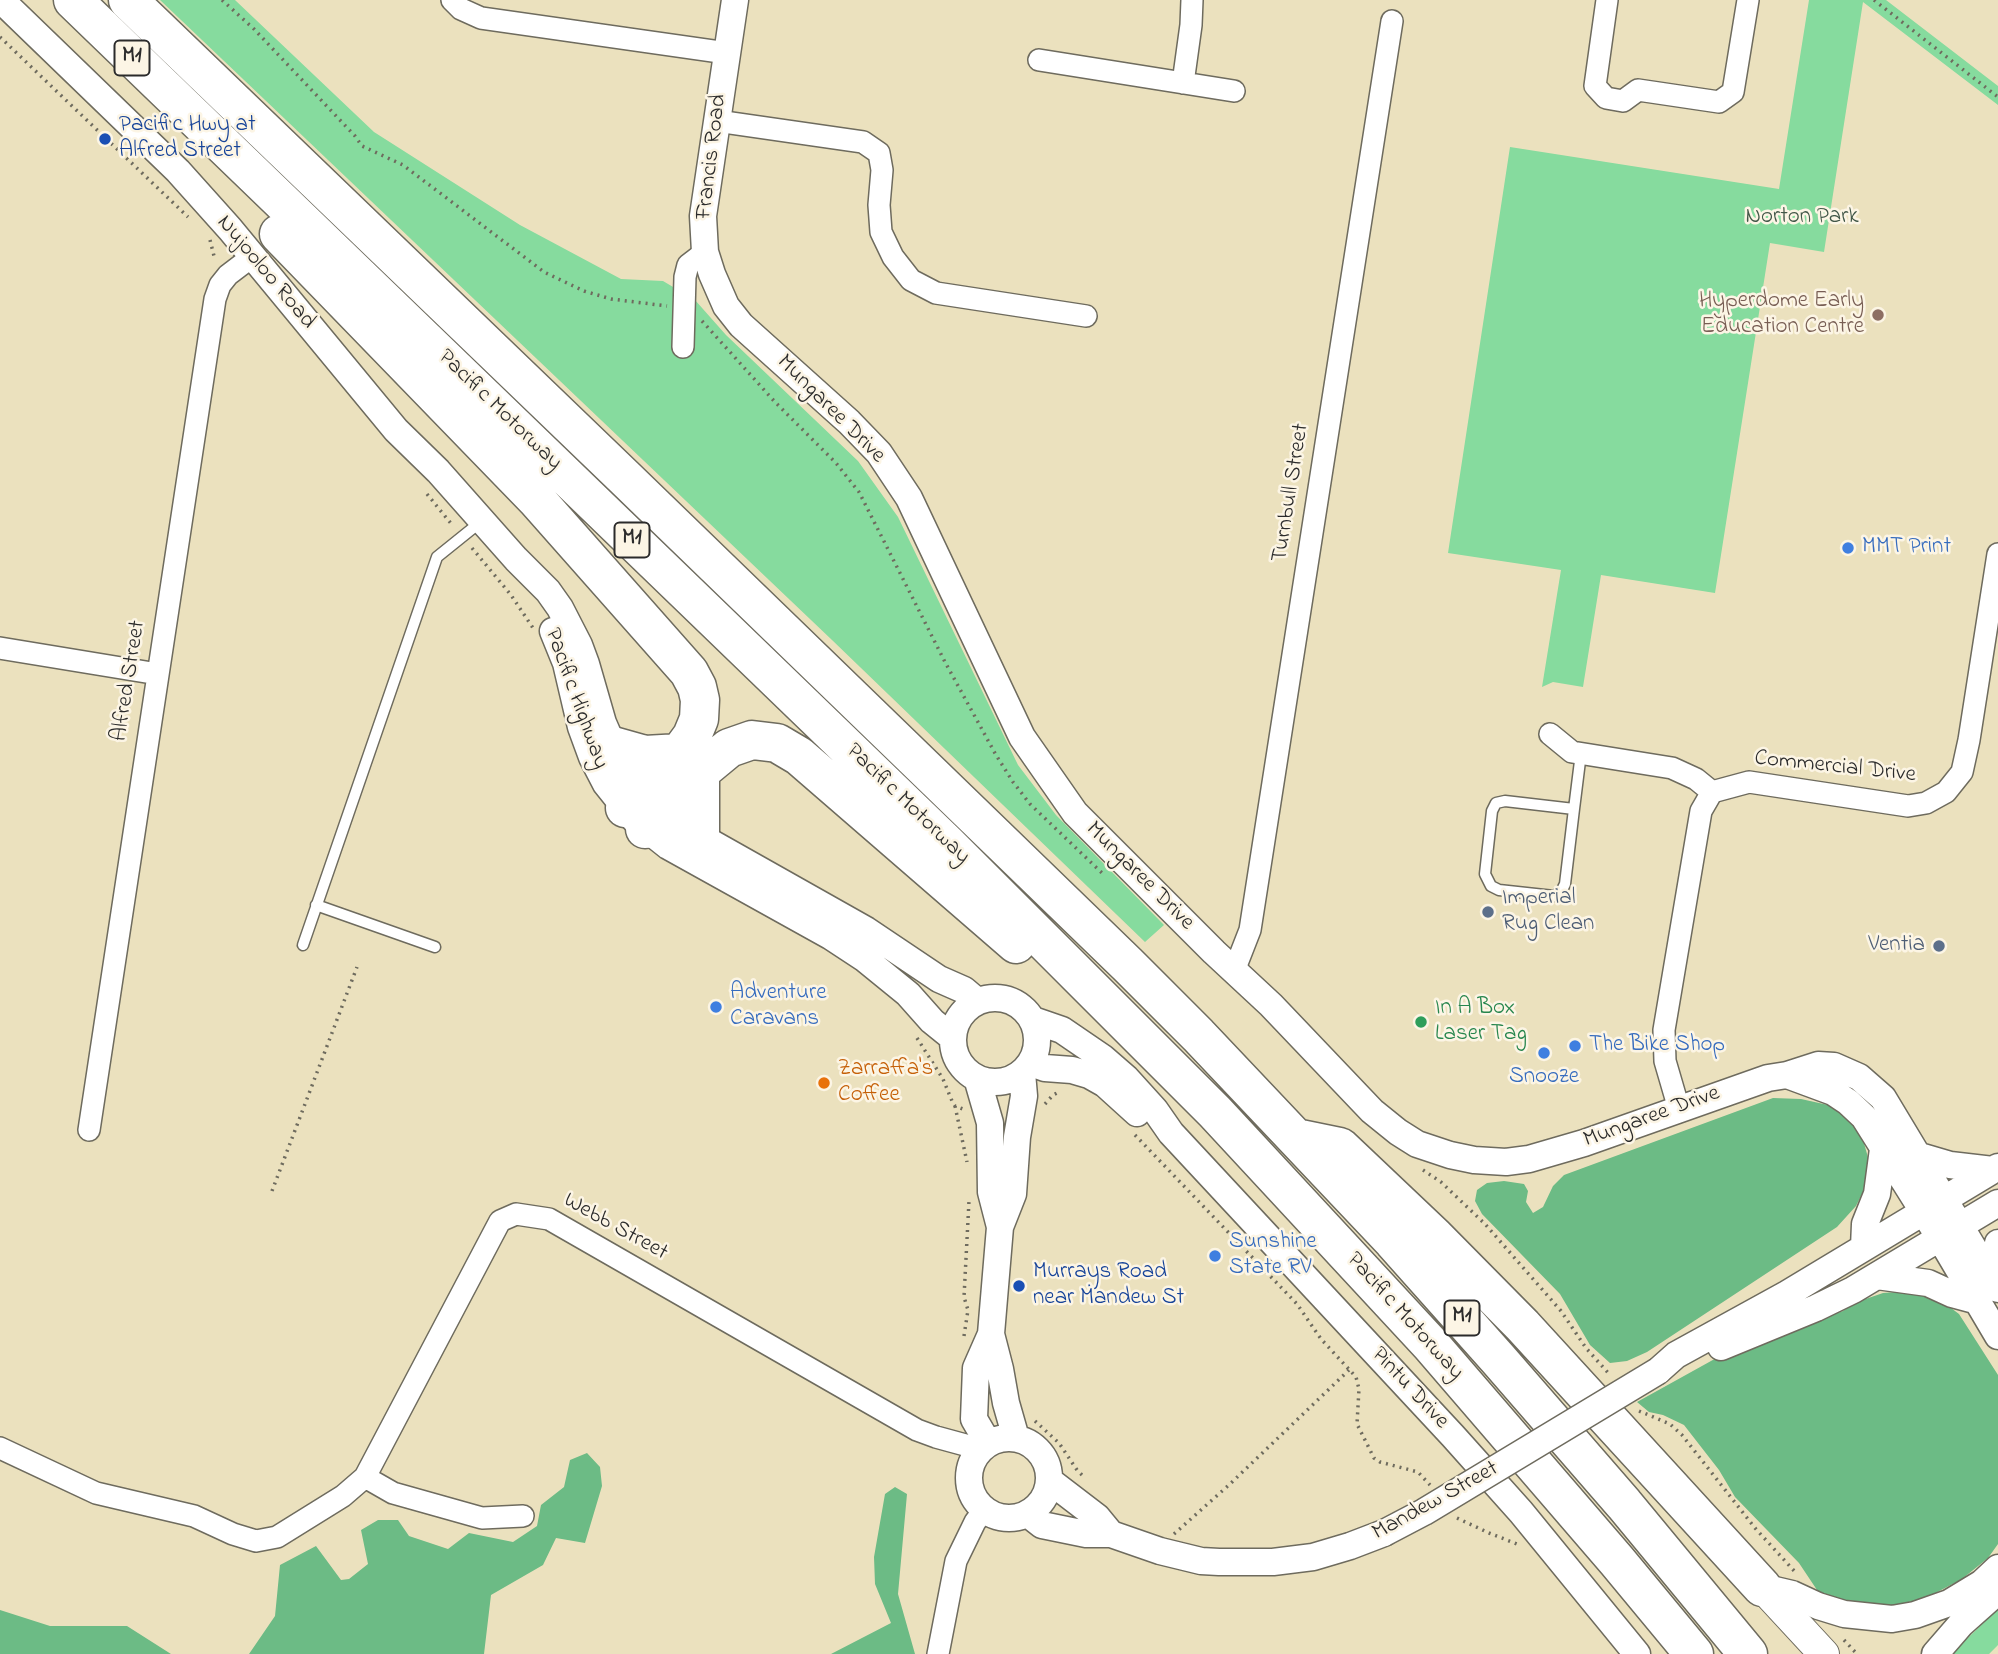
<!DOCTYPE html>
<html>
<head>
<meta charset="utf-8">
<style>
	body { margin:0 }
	canvas { display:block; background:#ebe1be }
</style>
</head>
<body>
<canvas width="1998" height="1654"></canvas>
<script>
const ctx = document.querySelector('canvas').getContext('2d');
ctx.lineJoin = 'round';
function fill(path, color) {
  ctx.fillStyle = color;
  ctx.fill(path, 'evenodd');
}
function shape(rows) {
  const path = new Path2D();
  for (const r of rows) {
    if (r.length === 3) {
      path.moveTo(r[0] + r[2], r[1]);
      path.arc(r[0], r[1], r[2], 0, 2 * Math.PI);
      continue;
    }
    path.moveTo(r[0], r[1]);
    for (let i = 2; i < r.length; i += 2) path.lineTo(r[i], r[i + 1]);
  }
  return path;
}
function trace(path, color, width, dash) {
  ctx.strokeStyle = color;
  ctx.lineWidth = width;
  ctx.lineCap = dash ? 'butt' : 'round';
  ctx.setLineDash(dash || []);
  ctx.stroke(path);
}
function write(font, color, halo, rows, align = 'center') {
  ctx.font = font + ' "Indie Flower",sans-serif';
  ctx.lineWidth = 5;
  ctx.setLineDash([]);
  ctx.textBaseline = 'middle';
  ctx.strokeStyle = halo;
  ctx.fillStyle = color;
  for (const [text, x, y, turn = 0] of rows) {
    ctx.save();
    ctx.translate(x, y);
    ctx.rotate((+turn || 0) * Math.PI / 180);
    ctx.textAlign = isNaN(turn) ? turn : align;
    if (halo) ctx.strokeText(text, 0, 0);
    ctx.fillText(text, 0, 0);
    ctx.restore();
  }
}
const green = shape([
	[160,0,235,0,374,132,520,225,621,279,663,281,695,300,726,335,858,461,898,517,1018,765,1056,815,1164,925,1145,942,832,640],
	[1809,0,1886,0,1998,86,1998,105,1863,2,1824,252,1770,243,1715,593,1601,575,1583,687,1553,682,1542,687,1561,570,1448,553,1510,147,1779,189],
	[1998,1609,1998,1645,1989,1654,1951,1654]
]);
const forest = shape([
	[1773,1098,1801,1099,1828,1105,1852,1122,1862,1136,1869,1161,1866,1186,1856,1206,1837,1227,1647,1352,1627,1361,1610,1363,1590,1345,1560,1294,1482,1214,1475,1201,1477,1190,1487,1183,1504,1181,1524,1184,1528,1191,1526,1202,1533,1213,1543,1207,1553,1186,1564,1175],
	[1909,1291,1939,1299,1959,1314,1998,1375,1998,1544,1988,1558,1962,1579,1926,1598,1891,1606,1856,1606,1821,1596,1799,1563,1735,1497,1719,1470,1684,1425,1663,1415,1649,1412,1637,1402,1720,1356,1843,1311,1854,1303,1883,1293],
	[587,1453,600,1467,602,1486,585,1543,556,1538,543,1565,491,1595,484,1654,249,1654,275,1616,280,1565,316,1546,341,1580,349,1579,368,1564,361,1530,378,1520,398,1520,409,1536,448,1549,469,1533,513,1542,537,1526,541,1505,564,1487,570,1460],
	[895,1487,907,1494,898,1594,915,1654,831,1654,891,1623,875,1584,874,1557,885,1494],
	[0,1610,50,1626,127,1626,171,1654,0,1654]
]);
const path = shape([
	[222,0,254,29,355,136,362,146,403,165,544,272,584,291,611,299,667,306],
	[1874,0,1998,97],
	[0,37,188,217],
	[210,240,215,260],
	[702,321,775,402,836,463,859,492,945,662,996,755,1013,782,1030,804,1102,873],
	[427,494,453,526],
	[472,548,511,595,533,628],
	[917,1038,943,1079,952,1101,955,1106,963,1109],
	[1045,1104,1053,1095,1061,1091],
	[955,1106,967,1162],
	[1135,1135,1297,1304,1321,1339,1356,1377,1359,1389,1357,1424,1374,1458,1380,1462,1418,1472,1430,1485],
	[1423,1170,1441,1182,1485,1224,1561,1311,1586,1348,1610,1375],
	[272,1191,357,967],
	[964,1336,968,1310,964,1297,969,1201],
	[1639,1411,1670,1424,1682,1435,1755,1528,1797,1574],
	[1035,1421,1059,1443,1077,1470,1085,1478],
	[1457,1518,1489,1533,1517,1544],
	[1174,1534,1230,1484,1349,1370],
	[1844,1640,1857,1654]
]);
const service = shape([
	[1574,809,1505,801,1496,803,1492,811,1485,874,1491,886,1499,890,1554,896,1561,892,1565,884,1574,809,1581,753],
	[316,905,435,947],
	[303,945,437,557,483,520]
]);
const minor = shape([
	[452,0,461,9,481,18,727,53],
	[1607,0,1595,86,1606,98,1623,101,1638,90,1719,102,1733,92,1748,0],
	[1039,60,1234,91],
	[1183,83,1191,25,1192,0],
	[717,121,863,142,879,153,882,170,879,205,881,232,893,257,911,280,936,293,1086,316],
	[683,347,685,277,688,265,705,252],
	[0,648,158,674],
	[1550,734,1572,752,1672,768,1696,779,1712,792],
	[1234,971,1250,930,1392,21],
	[1679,1109,1665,1061,1664,1030,1701,811,1712,792,1749,782,1908,806,1926,803,1946,792,1962,772,1969,740,1998,554],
	[89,1130,215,299,220,285,228,275,253,256],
	[0,1448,96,1493,194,1516,233,1534,256,1541,277,1537,343,1496,365,1477,500,1221,516,1214,549,1219,917,1430,936,1437,980,1449],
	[365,1477,393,1493,482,1518,523,1516],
	[938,1654,956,1561,975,1522,984,1510]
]);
const tertiary = shape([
	[1,0,178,171,230,229,396,430,438,471,516,559,548,591,560,608,579,645,586,664,603,723,613,746,625,769,652,800,685,828,866,930,939,979,964,990,977,1001],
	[735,0,703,216,705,252,712,274,726,306,741,325,849,422,879,453,909,498,1022,737,1075,813,1214,952,1271,1005,1372,1111,1398,1132,1417,1144,1450,1155,1474,1160,1506,1162,1529,1159,1584,1143,1768,1078,1787,1075,1818,1065,1834,1066,1859,1077,1883,1098,1998,1289],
	[553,631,566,663,581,727,592,757,606,784,634,819,668,846,830,936,865,959,908,994,932,1021,953,1038],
	[995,1040,42],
	[1033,1020,1062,1030,1103,1058,1126,1078,1155,1110,1171,1133,1453,1436,1521,1512,1637,1654],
	[1031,1063,1045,1068,1072,1070,1089,1075,1105,1084,1137,1113],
	[1787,1075,1833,1092,1848,1102,1864,1117,1940,1238,1998,1336],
	[977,1078,990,1123,991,1192,1000,1227],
	[1916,1155,1950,1165,1993,1170],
	[1864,1247,1865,1224,1877,1194,1883,1149],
	[1877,1276,1928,1283,1952,1294,1978,1301],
	[1992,1280,1998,1243],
	[991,1334,1000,1369,1006,1403,1016,1438],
	[1721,1347,1816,1308,1853,1290,1998,1203],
	[1658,1371,1676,1355,1787,1294,1998,1167],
	[1009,1478,40],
	[988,1443,974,1419,976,1368,991,1334,1000,1227,1013,1194,1017,1137,1024,1096,1022,1073],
	[1050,1481,1097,1517,1111,1534],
	[1028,1514,1042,1525,1086,1534,1111,1534,1160,1551,1201,1561,1219,1562,1273,1562,1313,1557,1350,1546,1384,1533],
	[1762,1587,1792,1594,1818,1606,1844,1614,1892,1619,1915,1615,1949,1603,1982,1583,1998,1568],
	[1935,1654,1961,1624,1998,1591]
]);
const secondary = shape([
	[1762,1587,1824,1654]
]);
const motorway = shape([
	[73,0,947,844,1215,1112,1431,1345,1617,1561,1694,1654],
	[128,0,624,477,1127,964,1198,1035,1393,1241,1499,1360,1624,1504,1748,1654],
	[279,234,536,499,689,672,697,687,700,700,699,719,692,736,670,766,644,792,625,808],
	[613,746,645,755,680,753],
	[645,829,700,772,729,748,752,740,777,743,799,756,1016,944],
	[700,837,700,772],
	[1301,1139,1340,1147,1435,1237,1523,1326,1762,1587]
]);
const tertiaryBridge = shape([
	[1384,1533,1424,1512,1658,1371]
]);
const markers = [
	[105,139,7,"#1a4fb4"],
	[1878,315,7,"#8d6e63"],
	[1848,548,7,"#3f7fe0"],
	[1488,912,7,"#5c6f8a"],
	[1939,946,7,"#5c6f8a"],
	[716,1007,7,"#3f7fe0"],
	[1421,1022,7,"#2e9e5b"],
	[1575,1046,7,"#3f7fe0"],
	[1544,1053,7,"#3f7fe0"],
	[824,1083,7,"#e8710a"],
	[1215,1256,7,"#3f7fe0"],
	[1019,1286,7,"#1a4fb4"]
];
const shields = [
	[132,58,35],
	[632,540,35],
	[1462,1318,35]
];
const shieldNames = [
	["M1",132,58],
	["M1",632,540],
	["M1",1462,1318]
];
const transitNames = [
	["Pacific Hwy at",119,126],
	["Alfred Street",119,152],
	["Murrays Road",1033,1273],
	["near Mandew St",1033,1299]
];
const streetNames = [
	["Francis Road",713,157,-83],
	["Nujooloo Road",265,273,50],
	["Mungaree Drive",830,410,45],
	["Pacific Motorway",499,411,44],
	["Turnbull Street",1292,493,-81],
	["Alfred Street",130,681,-81],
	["Pacific Highway",575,699,70],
	["Commercial Drive",1835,768,6],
	["Pacific Motorway",907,805,44],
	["Mungaree Drive",1139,877,45],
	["Mungaree Drive",1652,1118,-20],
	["Webb Street",615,1228,29],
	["Pacific Motorway",1404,1317,48],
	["Pintu Drive",1409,1389,47],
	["Mandew Street",1436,1502,-29]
];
const parkNames = [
	["Norton Park",1802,218]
];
const educationNames = [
	["Hyperdome Early",1864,302],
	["Education Centre",1864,328]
];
const shopNames = [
	["MMT Print",1862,548],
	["Adventure",730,994],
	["Caravans",730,1020],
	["The Bike Shop",1589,1046],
	["Snooze",1544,1078,"center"],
	["Sunshine",1229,1243],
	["State RV",1229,1269]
];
const serviceNames = [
	["Imperial",1502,899],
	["Rug Clean",1502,925],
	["Ventia",1925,946,"right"]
];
const leisureNames = [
	["In A Box",1435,1009],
	["Laser Tag",1435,1035]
];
const foodNames = [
	["Zarraffa's",838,1070],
	["Coffee",838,1096]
];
fill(green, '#86db9e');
fill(forest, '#6cbb85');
trace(service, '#6e6b5e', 13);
trace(minor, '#6e6b5e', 24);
trace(tertiary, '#6e6b5e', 29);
trace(secondary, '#6e6b5e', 32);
trace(motorway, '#6e6b5e', 41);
trace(path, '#6e6b5e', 3.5, [2, 5]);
trace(service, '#fff', 10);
trace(minor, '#fff', 21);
trace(tertiary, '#fff', 26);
trace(secondary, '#fff', 30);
trace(motorway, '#fff', 38);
trace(tertiaryBridge, '#6e6b5e', 29, []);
trace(tertiaryBridge, '#fff', 26);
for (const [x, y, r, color] of markers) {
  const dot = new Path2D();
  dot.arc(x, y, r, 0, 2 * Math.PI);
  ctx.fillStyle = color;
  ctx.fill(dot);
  trace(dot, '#fcf5e5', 2.5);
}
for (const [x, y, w] of shields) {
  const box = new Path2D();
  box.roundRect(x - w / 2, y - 17.5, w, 35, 5);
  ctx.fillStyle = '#fcf5e5';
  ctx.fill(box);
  trace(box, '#2b2b2b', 2);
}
write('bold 21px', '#2b2b2b', null, shieldNames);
write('23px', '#164399', '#fcf5e5', transitNames, 'left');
write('23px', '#2b2b2b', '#fcf5e5', streetNames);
write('23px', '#425748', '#fcf5e5', parkNames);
write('23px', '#785e54', '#fcf5e5', educationNames, 'right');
write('23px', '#366cbe', '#fcf5e5', shopNames, 'left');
write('23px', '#4e5e75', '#fcf5e5', serviceNames, 'left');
write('23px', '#27864d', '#fcf5e5', leisureNames, 'left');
write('23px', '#c56008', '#fcf5e5', foodNames, 'left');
</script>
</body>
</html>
